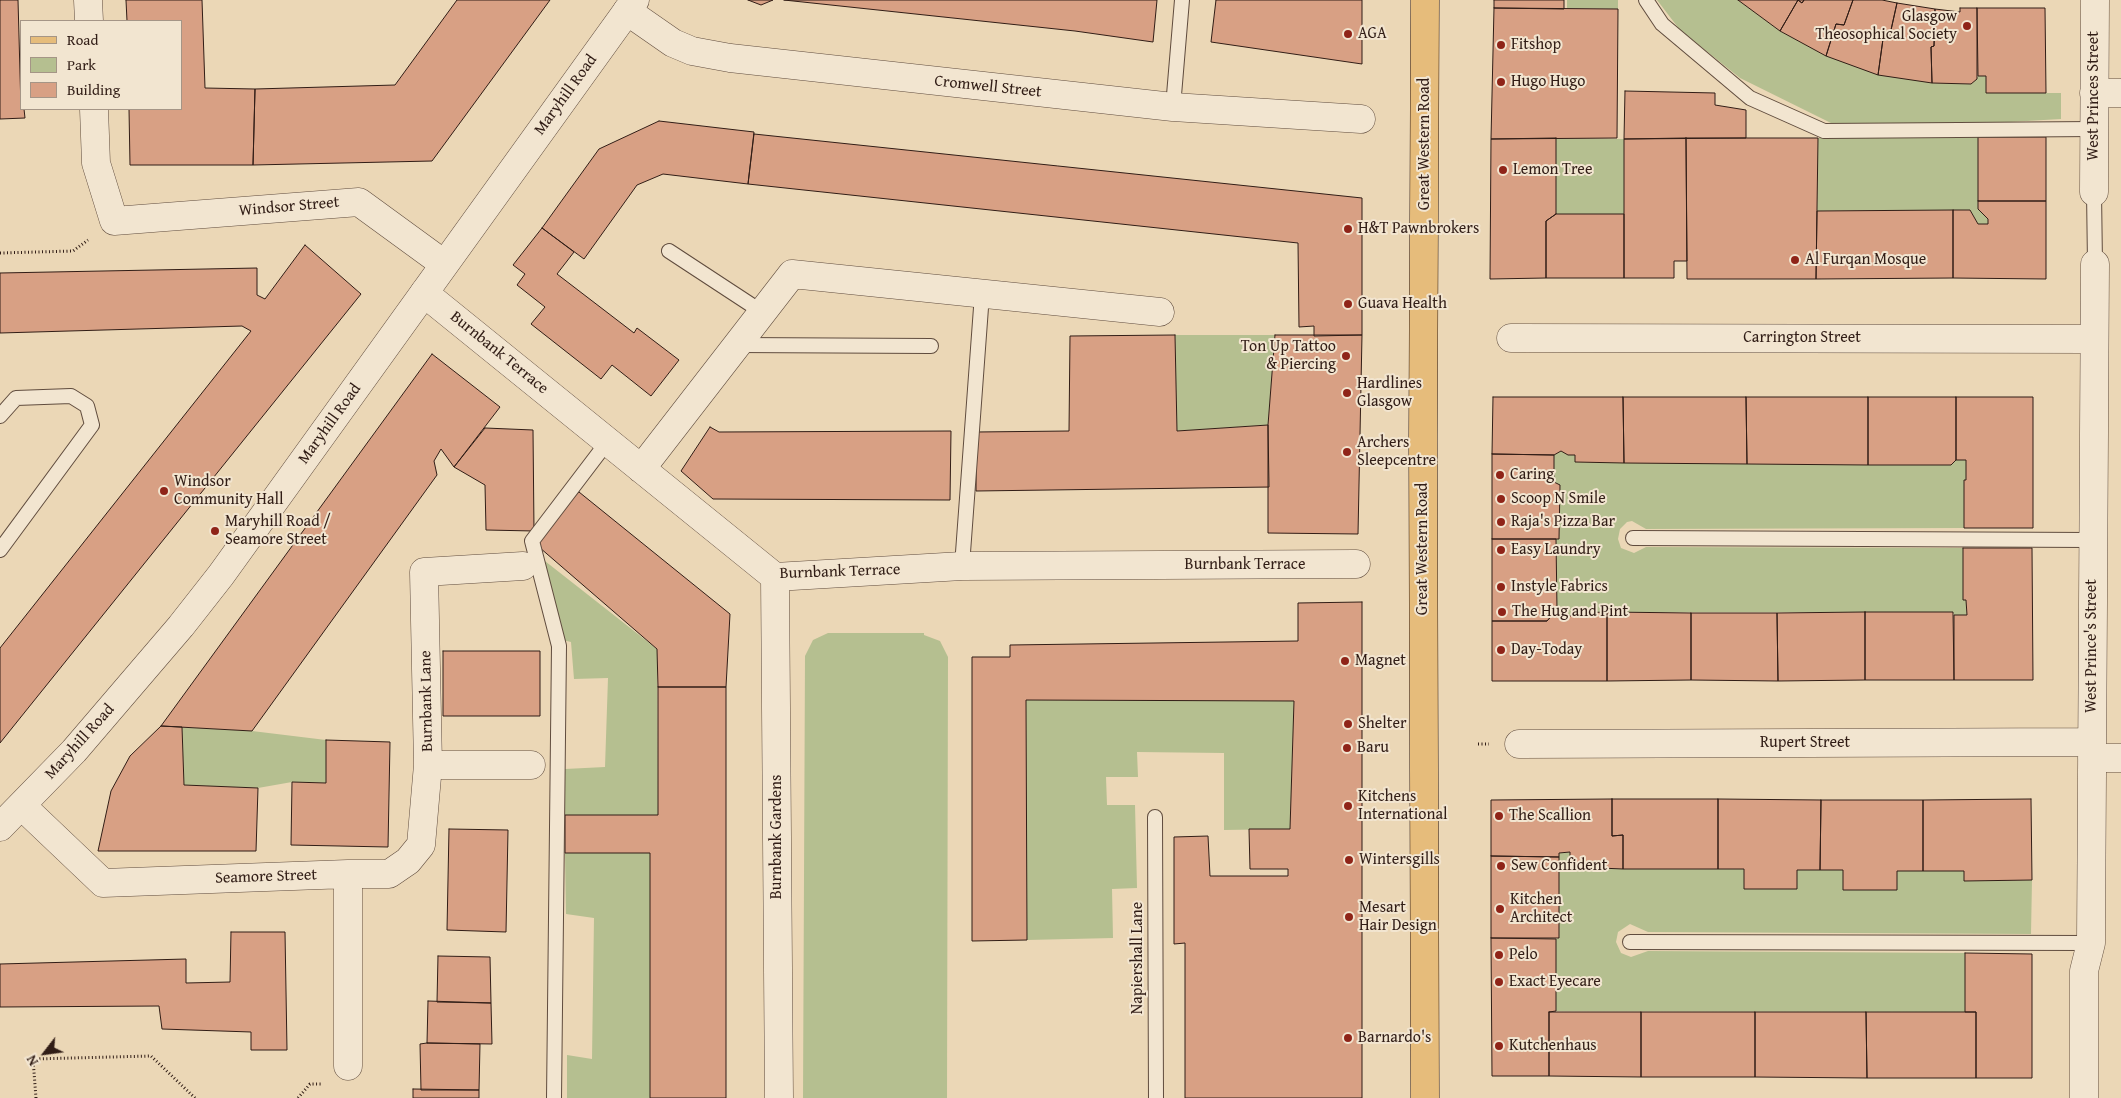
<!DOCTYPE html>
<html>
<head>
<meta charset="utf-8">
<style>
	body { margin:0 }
	#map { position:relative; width:2121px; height:1098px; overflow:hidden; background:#ebd7b6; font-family:"Gentium Book Plus",serif }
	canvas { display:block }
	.legend { position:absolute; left:20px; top:20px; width:162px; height:90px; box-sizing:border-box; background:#f2e5d0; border:1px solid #a59586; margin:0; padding:6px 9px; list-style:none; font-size:15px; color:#311d16 }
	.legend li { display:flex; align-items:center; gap:10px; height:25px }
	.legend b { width:25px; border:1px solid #a59586 }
	.north { position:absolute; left:20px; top:1028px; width:50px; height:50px; -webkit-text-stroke:4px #f2e5d0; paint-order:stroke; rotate:240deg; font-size:14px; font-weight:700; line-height:20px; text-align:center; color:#311d16 }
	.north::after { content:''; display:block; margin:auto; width:18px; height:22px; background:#311d16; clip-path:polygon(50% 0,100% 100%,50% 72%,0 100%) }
</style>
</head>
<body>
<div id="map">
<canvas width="2121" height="1098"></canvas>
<ul class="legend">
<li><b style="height:6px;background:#e6bc7b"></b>Road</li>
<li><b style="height:14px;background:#b5bf90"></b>Park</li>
<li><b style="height:14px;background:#d8a084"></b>Building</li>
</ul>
<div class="north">N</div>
</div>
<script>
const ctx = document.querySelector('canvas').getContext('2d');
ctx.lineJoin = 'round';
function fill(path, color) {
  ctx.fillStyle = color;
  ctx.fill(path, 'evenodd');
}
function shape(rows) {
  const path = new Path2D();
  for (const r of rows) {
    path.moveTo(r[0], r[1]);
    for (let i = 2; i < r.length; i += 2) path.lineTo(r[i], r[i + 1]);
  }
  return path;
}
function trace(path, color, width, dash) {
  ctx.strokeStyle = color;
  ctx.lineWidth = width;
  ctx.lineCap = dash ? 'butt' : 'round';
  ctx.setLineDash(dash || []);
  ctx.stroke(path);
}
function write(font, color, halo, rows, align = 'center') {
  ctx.font = font + ' "Gentium Book Plus",serif';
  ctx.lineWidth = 4;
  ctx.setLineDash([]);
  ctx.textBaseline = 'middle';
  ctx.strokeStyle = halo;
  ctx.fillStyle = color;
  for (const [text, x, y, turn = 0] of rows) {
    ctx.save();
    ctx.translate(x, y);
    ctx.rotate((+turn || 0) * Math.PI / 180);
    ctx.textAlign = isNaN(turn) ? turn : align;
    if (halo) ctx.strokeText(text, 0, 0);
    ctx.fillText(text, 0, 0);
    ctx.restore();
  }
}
const green = shape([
	[1567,0,1618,0,1618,9,1567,8],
	[1657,0,1738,0,1780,31,1826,56,1932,83,1971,84,1978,76,1986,76,1987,93,2061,93,2061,119,1958,125,1833,124,1740,78,1680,30],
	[1978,137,1978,209,1988,219,1988,224,1978,224,1970,210,1817,211,1818,138],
	[1556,138,1624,139,1624,214,1556,214],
	[1175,335,1275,335,1268,425,1177,431],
	[1561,451,1568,455,1575,455,1576,462,1950,465,1956,460,1966,460,1966,480,1964,480,1964,528,1646,529,1632,521,1627,522,1620,529,1618,539,1621,548,1634,553,1646,547,1963,548,1967,615,1954,615,1953,612,1607,612,1573,613,1571,616,1563,615,1557,610,1556,539,1559,539,1560,486,1554,482,1554,455],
	[536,554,657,649,658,815,565,815,565,769,605,767,608,678,574,679,571,642,558,639],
	[828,633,924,633,924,635,940,641,948,657,947,1098,803,1098,805,656,813,640],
	[1026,700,1294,701,1290,829,1224,830,1224,753,1137,752,1138,777,1106,777,1107,805,1135,805,1137,888,1112,889,1113,938,1027,940],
	[182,727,252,731,326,740,326,783,292,782,258,788,184,785],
	[1570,852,1570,860,1577,867,1744,869,1744,889,1797,889,1797,870,1843,870,1844,890,1897,890,1897,871,1964,871,1964,881,2032,880,2031,934,1648,932,1630,924,1618,932,1616,942,1621,953,1631,957,1648,951,1965,953,1965,1012,1556,1011,1556,939,1559,938,1559,853],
	[565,853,650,853,650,1098,567,1098,567,1055,592,1059,594,918,566,914]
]);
const building = shape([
	[0,0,18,0,21,109,24,109,25,118,0,119,0,0],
	[126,0,202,0,205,88,255,89,253,165,130,165,129,109,181,109,181,21,127,21,126,0],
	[457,0,550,0,432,161,253,165,255,89,395,85,457,0],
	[748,0,773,0,761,5,748,0],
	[784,0,1157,0,1153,42,1075,31,784,0],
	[1216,0,1362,0,1362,64,1211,42,1216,0],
	[1494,0,1564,0,1564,9,1494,8,1494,0],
	[1738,0,1804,0,1802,3,1798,0,1780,31,1738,0],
	[1798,0,1802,3,1804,0,1853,0,1844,25,1836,24,1826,56,1780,31,1798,0],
	[1853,0,1882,0,1897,3,1889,39,1883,39,1878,75,1826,56,1836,24,1844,25,1853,0],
	[1897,3,1935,9,1934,46,1931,47,1932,83,1878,75,1883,39,1889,39,1897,3],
	[1494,8,1618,9,1617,138,1491,139,1494,8],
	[1960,8,1977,8,1977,79,1971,84,1932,83,1931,47,1934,46,1935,9,1960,12,1960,8],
	[1977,8,2045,8,2046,93,1986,93,1986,76,1978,76,1977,8],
	[1625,91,1715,93,1715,105,1746,110,1746,138,1624,139,1625,91],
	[659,121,754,132,748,184,663,174,637,185,584,259,542,228,599,149,659,121],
	[754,134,1362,198,1362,335,1314,336,1314,326,1299,327,1298,243,748,184,754,134],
	[1978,137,2046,137,2046,201,1978,201,1978,137],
	[1556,138,1556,214,1546,221,1546,278,1490,279,1491,139,1556,138],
	[1686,138,1818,138,1816,279,1687,279,1686,138],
	[1686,138,1687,261,1674,261,1674,278,1624,278,1624,139,1686,138],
	[1978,201,2046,201,2046,279,1953,278,1953,210,1970,210,1978,224,1988,224,1988,219,1978,209,1978,201],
	[1953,210,1953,278,1816,279,1817,211,1953,210],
	[1556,214,1624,214,1624,278,1546,278,1546,221,1556,214],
	[542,228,574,252,557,274,634,333,637,328,679,360,651,396,612,365,601,379,531,324,545,307,517,285,525,274,513,265,542,228],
	[305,245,361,294,0,743,0,648,251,331,242,326,0,333,0,273,257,268,257,295,265,299,305,245],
	[1175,335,1177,431,1268,425,1269,487,976,491,976,432,1069,431,1070,336,1175,335],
	[1275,335,1362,335,1358,534,1268,533,1268,425,1275,335],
	[432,354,500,407,454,467,441,449,434,461,437,475,252,731,161,726,432,354],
	[1493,397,1623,397,1624,463,1575,462,1575,455,1568,455,1561,451,1554,455,1492,454,1493,397],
	[1623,397,1746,397,1747,464,1624,463,1623,397],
	[1746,397,1868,397,1868,465,1747,464,1746,397],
	[1868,397,1956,397,1956,460,1951,465,1868,465,1868,397],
	[1956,397,2033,397,2033,528,1964,528,1964,480,1966,480,1966,460,1956,460,1956,397],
	[710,427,719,432,951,431,950,500,713,499,681,471,710,427],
	[485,428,533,430,534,531,486,530,485,485,454,467,485,428],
	[1492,454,1554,455,1554,482,1560,485,1559,539,1492,539,1492,454],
	[579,492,730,614,726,687,658,687,657,649,532,541,579,492],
	[1492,539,1556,539,1557,610,1547,621,1492,621,1492,539],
	[1963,548,2032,548,2033,680,1954,680,1954,615,1967,615,1966,600,1963,600,1963,548],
	[1362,602,1362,1098,1185,1098,1185,943,1174,944,1174,837,1208,836,1210,876,1288,876,1288,869,1250,869,1249,829,1290,829,1294,701,1026,700,1027,940,972,941,972,657,1010,657,1010,645,1298,641,1298,603,1362,602],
	[1557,610,1563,615,1571,616,1572,613,1607,612,1607,681,1492,681,1492,621,1547,621,1557,610],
	[1607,612,1691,613,1691,680,1607,681,1607,612],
	[1865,612,1953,612,1954,680,1865,680,1865,612],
	[1865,612,1865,680,1778,681,1777,613,1865,612],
	[1691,613,1777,613,1778,681,1691,680,1691,613],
	[443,651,540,651,540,716,443,716,443,651],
	[658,687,726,687,726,1098,650,1098,650,853,565,853,565,815,658,815,658,687],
	[161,726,182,727,184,785,258,788,256,851,98,851,111,791,130,756,161,726],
	[326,740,390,742,388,847,291,845,292,782,326,783,326,740],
	[1612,799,1612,836,1623,835,1623,869,1577,867,1570,860,1570,852,1559,853,1559,857,1491,856,1491,800,1612,799],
	[1612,799,1718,799,1718,869,1623,869,1623,835,1612,836,1612,799],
	[1718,799,1821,800,1820,870,1797,870,1797,889,1744,889,1744,869,1718,869,1718,799],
	[2031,799,2032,880,1964,881,1964,871,1923,871,1923,800,2031,799],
	[1821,800,1923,800,1923,871,1897,871,1897,890,1843,890,1843,870,1820,870,1821,800],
	[449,829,508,830,506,932,447,930,449,829],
	[1491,856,1559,857,1559,938,1491,938,1491,856],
	[231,932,285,932,287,1050,251,1050,251,1032,162,1029,159,1006,0,1007,0,964,186,959,186,983,230,982,231,932],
	[1491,938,1556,939,1556,1011,1549,1012,1549,1076,1492,1076,1491,938],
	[1965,953,2032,954,2032,1078,1976,1078,1976,1012,1965,1012,1965,953],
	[438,956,490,957,491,1003,437,1002,438,956],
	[428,1001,491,1003,492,1044,427,1043,428,1001],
	[1549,1012,1641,1012,1641,1077,1549,1076,1549,1012],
	[1641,1012,1755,1012,1755,1077,1641,1077,1641,1012],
	[1755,1012,1866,1012,1867,1078,1755,1077,1755,1012],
	[1866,1012,1976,1012,1976,1078,1867,1078,1866,1012],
	[427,1043,480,1044,479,1090,421,1090,420,1044,427,1043],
	[413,1089,479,1090,479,1098,413,1098,413,1089]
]);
const path = shape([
	[0,253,73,251,88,240],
	[1478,744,1489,744],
	[36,1098,33,1059,151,1056,195,1098],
	[298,1098,310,1084,323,1084]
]);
const service = shape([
	[1646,0,1662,24,1750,98,1824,131,2094,129],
	[1173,107,1182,0],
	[2094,192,2095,264],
	[669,251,762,312],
	[737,345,931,346],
	[0,416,16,398,71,396,87,406,92,425,0,550],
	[1633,538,2092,540],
	[962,566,982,294],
	[1155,817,1156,1098],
	[1630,942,2091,943],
	[554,1098,559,646,532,541,608,441]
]);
const minor = shape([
	[88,0,89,21],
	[627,11,673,43,692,51,730,58,1173,107,1361,119],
	[2094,93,2121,93],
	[94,109,96,163,114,221,359,202,444,264],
	[2094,192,2095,0],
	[424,293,775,577,962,566,1356,564],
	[1511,338,2094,339],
	[641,469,792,274,1160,312],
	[775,577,779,1098],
	[1519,744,2092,742],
	[2092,758,2121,758],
	[428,765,531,765],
	[22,806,103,883,348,874,348,1066],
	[348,874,389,874,408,861,421,845,428,765,424,572,523,566],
	[2084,1098,2084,971,2091,943,2095,264]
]);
const tertiary = shape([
	[0,827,74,751,181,626,221,575,635,0]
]);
const primary = shape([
	[1425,1098,1423,440,1425,0]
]);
const markers = [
	[1967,26,5,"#8f2418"],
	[1348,34,5,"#8f2418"],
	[1501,45,5,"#8f2418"],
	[1501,82,5,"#8f2418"],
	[1503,170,5,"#8f2418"],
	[1348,229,5,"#8f2418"],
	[1795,260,5,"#8f2418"],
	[1348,304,5,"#8f2418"],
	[1346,356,5,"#8f2418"],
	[1347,393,5,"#8f2418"],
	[1347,452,5,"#8f2418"],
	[1500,475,5,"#8f2418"],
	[164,491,5,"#8f2418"],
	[1501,499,5,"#8f2418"],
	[1501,522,5,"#8f2418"],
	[215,531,5,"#8f2418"],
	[1501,550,5,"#8f2418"],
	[1501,587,5,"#8f2418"],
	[1502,612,5,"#8f2418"],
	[1501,650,5,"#8f2418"],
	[1345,661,5,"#8f2418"],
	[1348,724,5,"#8f2418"],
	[1347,748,5,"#8f2418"],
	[1348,806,5,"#8f2418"],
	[1499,816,5,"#8f2418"],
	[1349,860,5,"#8f2418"],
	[1501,866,5,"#8f2418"],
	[1500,909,5,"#8f2418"],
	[1349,917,5,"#8f2418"],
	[1499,955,5,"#8f2418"],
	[1499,982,5,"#8f2418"],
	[1348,1038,5,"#8f2418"],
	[1499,1046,5,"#8f2418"]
];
const poiNames = [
	["Glasgow",1957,17,"right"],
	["Theosophical Society",1957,35,"right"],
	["AGA",1358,34],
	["Fitshop",1511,45],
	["Hugo Hugo",1511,82],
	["Lemon Tree",1513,170],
	["H&T Pawnbrokers",1358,229],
	["Al Furqan Mosque",1805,260],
	["Guava Health",1358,304],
	["Ton Up Tattoo",1336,347,"right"],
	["& Piercing",1336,365,"right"],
	["Hardlines",1357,384],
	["Glasgow",1357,402],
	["Archers",1357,443],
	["Sleepcentre",1357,461],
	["Caring",1510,475],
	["Windsor",174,482],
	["Community Hall",174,500],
	["Scoop N Smile",1511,499],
	["Maryhill Road /",225,522],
	["Seamore Street",225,540],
	["Raja's Pizza Bar",1511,522],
	["Easy Laundry",1511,550],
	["Instyle Fabrics",1511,587],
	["The Hug and Pint",1512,612],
	["Day-Today",1511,650],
	["Magnet",1355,661],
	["Shelter",1358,724],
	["Baru",1357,748],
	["Kitchens",1358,797],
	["International",1358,815],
	["The Scallion",1509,816],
	["Wintersgills",1359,860],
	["Sew Confident",1511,866],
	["Kitchen",1510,900],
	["Architect",1510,918],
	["Mesart",1359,908],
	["Hair Design",1359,926],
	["Pelo",1509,955],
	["Exact Eyecare",1509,982],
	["Barnardo's",1358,1038],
	["Kutchenhaus",1509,1046]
];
const streetNames = [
	["Cromwell Street",988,87,6],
	["Maryhill Road",566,95,-54],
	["West Princes Street",2094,96,-90],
	["Great Western Road",1425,144,-90],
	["Windsor Street",289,207,-5],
	["Carrington Street",1802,338],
	["Burnbank Terrace",499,353,39],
	["Maryhill Road",330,424,-54],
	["Great Western Road",1423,549,-90],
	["Burnbank Terrace",1245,565],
	["Burnbank Terrace",840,572,-2],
	["West Prince's Street",2092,646,-90],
	["Burnbank Lane",427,701,-91],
	["Maryhill Road",80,742,-48],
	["Rupert Street",1805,743],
	["Burnbank Gardens",777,837,-90],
	["Seamore Street",266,877,-2],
	["Napiershall Lane",1138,958,-90]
];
fill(green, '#b5bf90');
fill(building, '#d8a084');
trace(building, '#311d16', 1);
trace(service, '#604c3e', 16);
trace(minor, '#604c3e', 29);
trace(tertiary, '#604c3e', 29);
trace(primary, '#311d16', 29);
trace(path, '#311d16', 3, [1, 2.5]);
trace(service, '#f2e5d0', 14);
trace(minor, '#f2e5d0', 28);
trace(tertiary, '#f2e5d0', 28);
trace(primary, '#e6bc7b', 28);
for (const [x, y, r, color] of markers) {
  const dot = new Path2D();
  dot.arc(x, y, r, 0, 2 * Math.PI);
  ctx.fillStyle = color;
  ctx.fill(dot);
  trace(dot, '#f2e5d0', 2);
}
write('16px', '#311d16', '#f2e5d0', poiNames, 'left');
write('16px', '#311d16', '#f2e5d0', streetNames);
</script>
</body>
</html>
